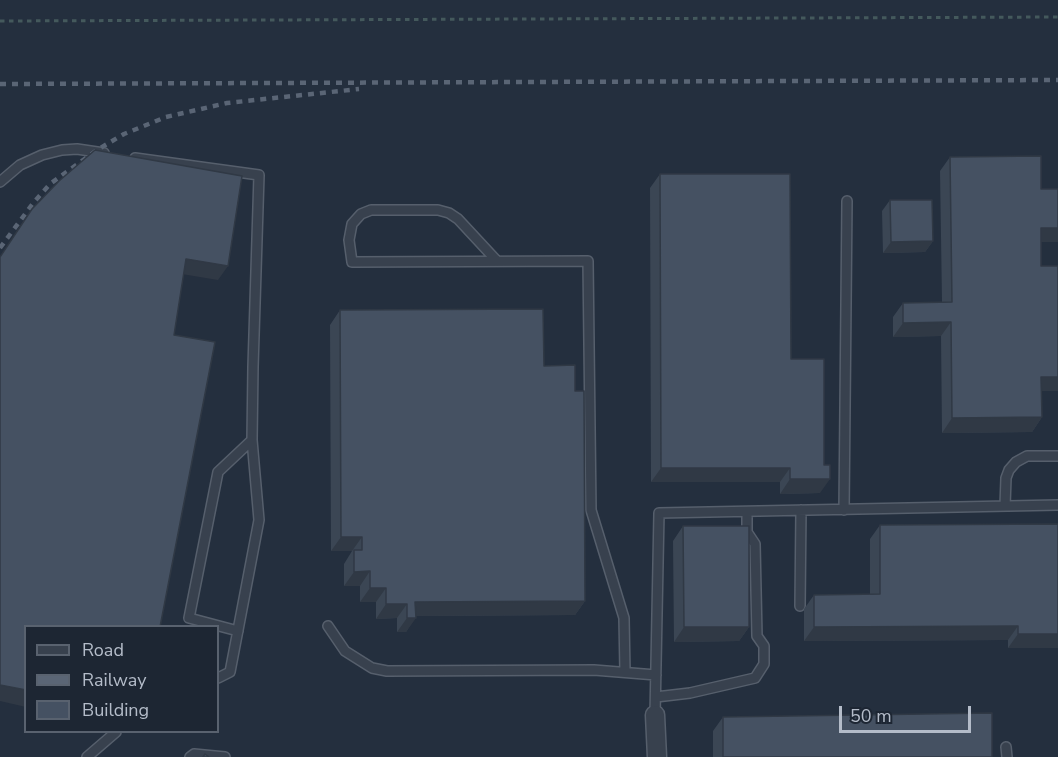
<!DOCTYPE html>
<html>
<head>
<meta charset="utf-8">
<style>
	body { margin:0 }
	#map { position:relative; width:1058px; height:757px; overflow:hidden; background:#242f3e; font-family:"Nunito Sans",sans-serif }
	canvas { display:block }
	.legend { position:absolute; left:24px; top:625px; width:195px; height:108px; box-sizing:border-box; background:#1d2633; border:2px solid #59626f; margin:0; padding:8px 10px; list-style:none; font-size:18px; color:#b4bcc9 }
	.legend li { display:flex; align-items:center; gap:12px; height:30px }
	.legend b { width:30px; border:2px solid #59626f }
	.scale { position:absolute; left:839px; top:706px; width:132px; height:27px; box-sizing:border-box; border:3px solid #b4bcc9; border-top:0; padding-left:8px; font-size:18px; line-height:21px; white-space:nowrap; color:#b4bcc9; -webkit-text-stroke:4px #1d2633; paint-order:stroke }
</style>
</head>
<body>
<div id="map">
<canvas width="1058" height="757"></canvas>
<ul class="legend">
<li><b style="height:8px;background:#38414e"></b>Road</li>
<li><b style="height:8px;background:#5a6575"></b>Railway</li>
<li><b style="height:16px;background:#455162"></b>Building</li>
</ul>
<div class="scale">50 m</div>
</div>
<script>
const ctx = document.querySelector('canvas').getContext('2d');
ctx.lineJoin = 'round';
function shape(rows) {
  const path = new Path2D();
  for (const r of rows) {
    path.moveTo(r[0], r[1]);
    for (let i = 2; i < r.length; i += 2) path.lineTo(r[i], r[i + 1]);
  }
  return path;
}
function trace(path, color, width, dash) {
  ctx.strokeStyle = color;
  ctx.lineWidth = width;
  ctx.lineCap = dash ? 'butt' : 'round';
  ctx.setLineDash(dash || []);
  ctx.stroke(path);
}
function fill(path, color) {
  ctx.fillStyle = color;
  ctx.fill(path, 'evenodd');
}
const path = shape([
	[0,21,1058,17]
]);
const service = shape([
	[135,158,259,175,253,367,252,440,259,520,230,672,218,678],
	[0,182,20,165,42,155,62,150,77,149,104,153],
	[497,261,458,219,449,213,438,210,371,210,361,214,352,224,349,240,352,262,588,261,591,510,624,618,625,672],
	[1005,506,1006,478,1009,470,1016,462,1027,456,1058,456],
	[844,510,847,201],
	[800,606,801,510],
	[328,626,345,651,372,668,387,671,594,670,656,675],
	[238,631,189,618,218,472,252,440],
	[656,697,690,693,755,678,764,664,764,646,757,636,755,544,747,532,747,512],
	[655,715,659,513,1058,505],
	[1006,747,1007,757],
	[87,757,116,732],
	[190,757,194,754,225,757]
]);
const minor = shape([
	[655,715,657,757]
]);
const rail = shape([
	[0,84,1058,80],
	[0,248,34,202,50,184,97,150,124,134,166,117,227,103,359,89]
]);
const wall = shape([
	[950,157,1041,242,1041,266,1058,266,1058,391,1041,391,1042,417,1032,432,942,433,941,336,893,337,893,317,903,303,942,302,940,171],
	[660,174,791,359,820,493,780,494,780,482,651,482,650,188],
	[890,200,933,241,925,252,883,253,882,211],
	[340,310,544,366,575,391,585,601,575,615,416,616,406,632,397,632,397,618,376,619,376,602,360,602,360,586,344,586,344,564,352,551,331,551,330,325],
	[1058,524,1058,648,1008,648,1008,640,804,641,804,609,814,595,870,594,870,539,880,525],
	[683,526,749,627,739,641,674,642,673,541],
	[723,717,992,757,713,757,713,731]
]);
const shadedWall = shape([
	[1041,228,1058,228,1058,242,1031,242],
	[933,241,925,252,883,253,891,242],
	[186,259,228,266,218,280,176,273],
	[951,322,941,336,893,337,903,323],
	[1041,377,1058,377,1058,391,1031,391],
	[1042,417,1032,432,942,433,952,418],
	[661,468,790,468,780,482,651,482],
	[790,479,830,479,820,493,780,494],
	[341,537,362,537,352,551,331,551],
	[370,571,360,586,344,586,354,572],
	[370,588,386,588,376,602,360,602],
	[585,601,575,615,407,616,415,602],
	[386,604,407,604,397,618,376,619],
	[407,618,416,618,406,632,397,632],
	[1018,626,1008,640,804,641,814,627],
	[684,627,749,627,739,641,674,642],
	[1018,634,1058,634,1058,648,1008,648],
	[0,685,26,690,26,707,0,701]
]);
const building = shape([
	[95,150,242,176,228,266,186,259,174,335,215,342,160,627,26,627,26,690,0,685,0,257,32,209,59,181,95,150],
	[1041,156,1041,189,1058,189,1058,228,1041,228,1041,266,1058,266,1058,377,1041,377,1042,417,952,418,951,322,903,323,903,303,952,302,950,157,1041,156],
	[660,174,790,174,791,359,824,359,824,465,830,465,830,479,790,479,790,468,661,468,660,174],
	[890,200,932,200,933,241,891,242,890,200],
	[543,309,544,366,575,365,575,391,584,391,585,601,415,602,416,618,407,618,407,604,386,604,386,588,370,588,370,571,354,572,354,550,362,550,362,537,341,537,340,310,543,309],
	[1058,524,1058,634,1018,634,1018,626,814,627,814,595,880,594,880,525,1058,524],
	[683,526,749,526,749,627,684,627,683,526],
	[992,713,992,757,723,757,723,717,992,713],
	[205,754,209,757,203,757,205,754]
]);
trace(service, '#565f6c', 12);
trace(minor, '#565f6c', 21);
trace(path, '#44595c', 3, [4.5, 4.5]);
trace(service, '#38414e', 9);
trace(minor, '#38414e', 18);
trace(rail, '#5a6575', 4.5, [6, 6]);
fill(wall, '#3b4654');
fill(shadedWall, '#303945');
fill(building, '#455162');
trace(building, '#303945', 1.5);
</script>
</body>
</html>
